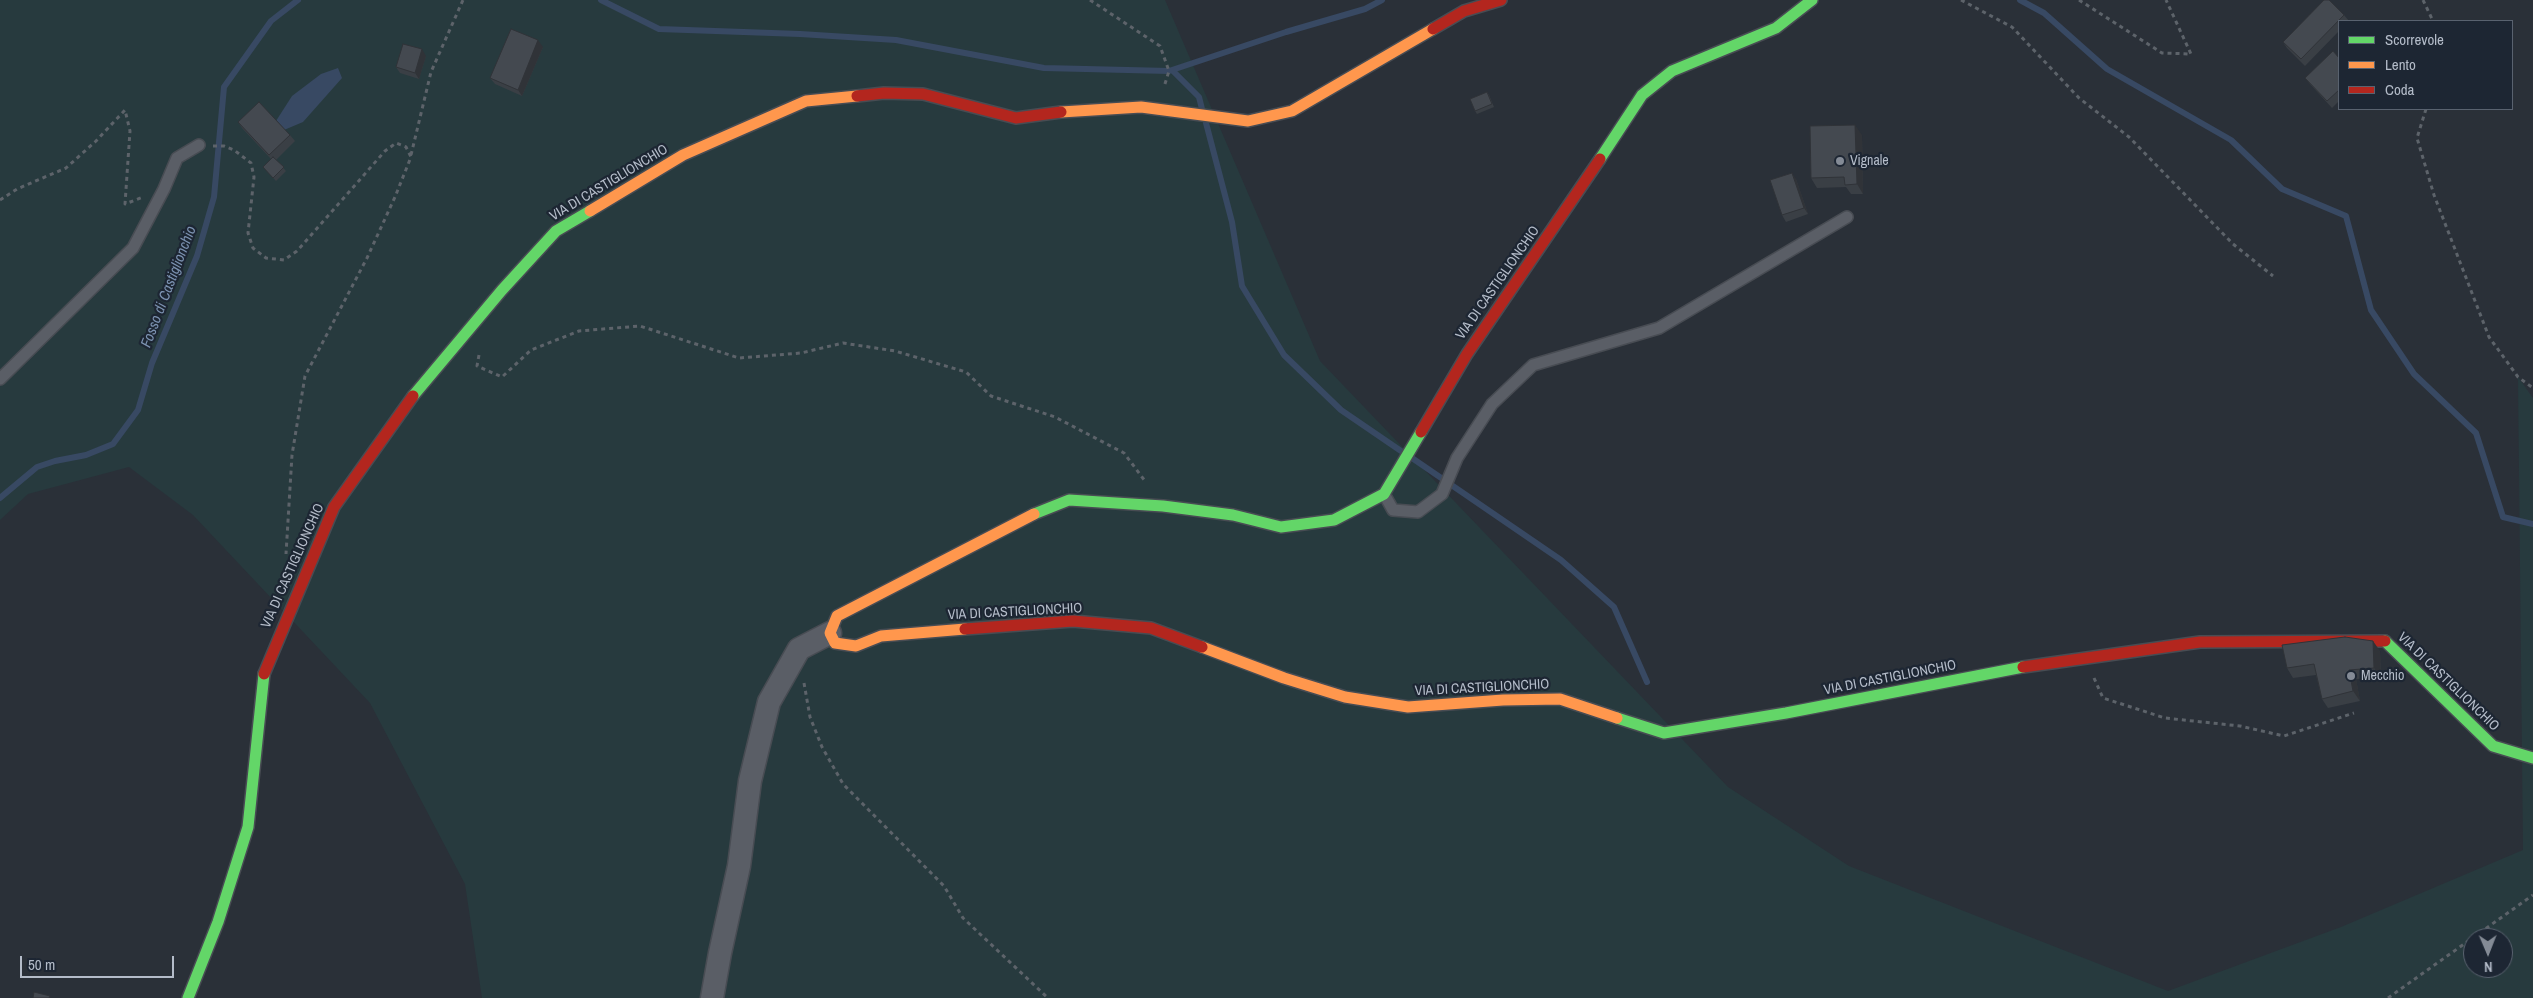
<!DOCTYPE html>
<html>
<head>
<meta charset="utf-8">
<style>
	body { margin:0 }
	#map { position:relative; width:2533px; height:998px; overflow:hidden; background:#2a3038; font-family:"Archivo Narrow",sans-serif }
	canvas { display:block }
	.legend { position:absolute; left:2338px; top:20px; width:175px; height:90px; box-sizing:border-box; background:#1d2633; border:1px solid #59626f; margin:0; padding:6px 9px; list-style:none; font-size:15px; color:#b4bcc9 }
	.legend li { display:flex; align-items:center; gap:10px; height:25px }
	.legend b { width:25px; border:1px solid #59626f }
	.north { position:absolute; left:2463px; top:928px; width:50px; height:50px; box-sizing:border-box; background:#1d2633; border:1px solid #59626f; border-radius:50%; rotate:179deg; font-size:14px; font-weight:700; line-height:20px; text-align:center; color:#b4bcc9 }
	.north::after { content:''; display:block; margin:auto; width:18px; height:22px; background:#848b96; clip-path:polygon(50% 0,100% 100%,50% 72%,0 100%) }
	.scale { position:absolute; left:20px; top:956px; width:154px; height:22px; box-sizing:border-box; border:2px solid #b4bcc9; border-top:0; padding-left:6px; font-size:15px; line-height:18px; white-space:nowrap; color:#b4bcc9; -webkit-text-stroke:4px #1d2633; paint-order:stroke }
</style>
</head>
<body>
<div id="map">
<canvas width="2533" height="998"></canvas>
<ul class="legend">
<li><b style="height:6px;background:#63d668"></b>Scorrevole</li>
<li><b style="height:6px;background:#ff974d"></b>Lento</li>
<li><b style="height:6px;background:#b3261e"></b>Coda</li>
</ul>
<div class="north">N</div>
<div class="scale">50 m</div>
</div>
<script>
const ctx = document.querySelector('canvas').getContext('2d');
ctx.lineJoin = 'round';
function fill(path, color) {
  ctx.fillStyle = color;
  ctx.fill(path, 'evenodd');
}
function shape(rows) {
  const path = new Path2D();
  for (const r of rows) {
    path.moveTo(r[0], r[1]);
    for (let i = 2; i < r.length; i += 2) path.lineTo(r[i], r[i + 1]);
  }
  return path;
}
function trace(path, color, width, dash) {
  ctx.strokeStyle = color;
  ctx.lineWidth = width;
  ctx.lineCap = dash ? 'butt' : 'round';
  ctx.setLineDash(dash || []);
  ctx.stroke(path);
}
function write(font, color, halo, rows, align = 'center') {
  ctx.font = font + ' "Archivo Narrow",sans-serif';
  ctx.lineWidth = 4.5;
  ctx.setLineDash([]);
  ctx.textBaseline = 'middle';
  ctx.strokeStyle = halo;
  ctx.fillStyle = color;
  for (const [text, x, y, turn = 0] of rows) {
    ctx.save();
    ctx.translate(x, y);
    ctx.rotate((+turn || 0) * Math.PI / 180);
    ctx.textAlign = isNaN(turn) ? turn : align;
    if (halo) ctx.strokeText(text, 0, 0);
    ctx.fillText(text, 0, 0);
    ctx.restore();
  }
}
const green = shape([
	[0,0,1165,0,1320,361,1728,787,1849,866,2168,991,2341,927,2523,850,2518,377,2533,398,2533,998,482,998,465,884,370,703,193,515,129,467,28,494,0,520],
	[2473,938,2503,938,2503,968,2473,968]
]);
const water = shape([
	[338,68,342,78,303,122,284,130,276,121,292,96,321,74]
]);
const stream = shape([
	[601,0,659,29,800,34,896,40,1044,68,1169,71,1286,32,1365,9,1382,0],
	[2020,0,2044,13,2107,69,2231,140,2282,189,2346,216,2371,310,2414,374,2476,433,2503,517,2533,524],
	[1173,71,1199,97,1202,109],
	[1206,123,1232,222,1242,286,1284,355,1341,410,1401,451],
	[1412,458,1561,560,1614,607,1647,682],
	[0,498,37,467,55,461,86,455,113,444,138,410,152,363,197,256,214,197,224,87,271,21,298,0]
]);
const path = shape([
	[1090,0,1160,46,1169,71,1164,87],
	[1961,0,2012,27,2079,98,2129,137,2233,244,2273,276],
	[2079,0,2162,53,2191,54,2166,0],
	[2423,0,2433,21],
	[2426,109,2417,138,2434,195,2489,337,2518,377,2533,388],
	[213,146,224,146,234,150,251,163,254,177,248,233,253,248,266,258,284,260,297,251,385,151,396,143,406,147,411,157,395,197,367,258,305,376,292,455,286,554],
	[411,155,431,72,463,0],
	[0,200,17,189,66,168,96,141,125,110,130,131,125,204,143,197],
	[479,355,477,366,502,377,531,350,579,331,640,326,739,358,801,353,843,343,895,351,966,372,991,396,1055,417,1124,453,1145,481],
	[2094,678,2103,698,2165,718,2240,726,2284,736,2354,713],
	[804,683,810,717,822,747,843,784,944,886,963,918,1048,998],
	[2388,998,2533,895]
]);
const lane = shape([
	[0,379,133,248,164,189,177,158,199,145],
	[1384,494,1393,510,1418,512,1442,494,1457,458,1492,404,1533,365,1659,328,1847,217]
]);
const street = shape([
	[712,998,720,953,739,866,750,781,769,702,799,649,830,633]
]);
const fast = shape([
	[1600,159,1642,95,1672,71,1776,28,1812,0],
	[413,396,502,290,556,231,590,211],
	[1034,514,1069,500,1163,506,1233,515,1281,527,1334,520,1384,494,1421,432],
	[2385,641,2493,746,2533,758],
	[1617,718,1664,733,1786,713,2023,667],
	[188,998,218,922,248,827,264,674]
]);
const slow = shape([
	[1061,112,1141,107,1248,121,1292,111,1433,29],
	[590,211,683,155,806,101,857,96],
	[965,629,881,636,856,646,835,643,830,633,837,616,1034,514],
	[1202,647,1284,678,1345,697,1408,707,1503,700,1560,699,1617,718]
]);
const jam = shape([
	[1433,29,1464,11,1501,0],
	[857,96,884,93,923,94,1016,118,1061,112],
	[1421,432,1467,354,1600,159],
	[965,629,1073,621,1151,628,1202,647],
	[2023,667,2200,642,2385,641],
	[264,674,334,507,413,396]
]);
const wall = shape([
	[2344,15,2349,21,2339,21,2339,31,2305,66,2287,48,2283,42],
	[543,47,522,96,495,84,490,78],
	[426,56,419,79,400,73,396,67],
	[2339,58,2339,101,2332,108,2310,84,2305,78],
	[1487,92,1489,95,1494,107,1477,114,1475,111],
	[238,122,290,135,295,141,276,160,286,171,276,181,263,167,271,159,242,128],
	[1862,135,1863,194,1851,194,1846,187,1817,188,1811,178],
	[1796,179,1808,214,1786,222,1782,215],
	[2380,651,2381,678,2356,679,2360,701,2328,708,2322,699,2316,675,2293,678,2287,668]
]);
const shadedWall = shape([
	[538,40,543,47,522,96,518,90],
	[422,49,426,56,419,79,415,73],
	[1855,125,1862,135,1863,194,1857,184],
	[1792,173,1796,179,1808,214,1804,208],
	[2373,641,2380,651,2381,678,2374,668],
	[2349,670,2356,679,2360,701,2353,691]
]);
const building = shape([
	[2324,0,2329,0,2344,15,2301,59,2283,42,2324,0],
	[511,29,538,40,518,90,490,78,511,29],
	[403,44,422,49,415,73,396,67,403,44],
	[2333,51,2339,58,2339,90,2327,101,2305,78,2333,51],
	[1487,92,1492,104,1475,111,1470,99,1487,92],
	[259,102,290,135,269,155,238,122,259,102],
	[1855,125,1857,184,1845,185,1844,177,1811,178,1810,126,1855,125],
	[273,157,284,167,273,178,263,167,273,157],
	[1792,173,1804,208,1782,215,1770,180,1792,173],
	[2345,637,2373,641,2374,668,2349,670,2353,691,2322,699,2314,664,2287,668,2282,645,2345,637],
	[34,992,50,996,49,998,33,998,34,992]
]);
const markers = [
	[1840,161,5,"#848b96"],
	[2351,676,5,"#848b96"]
];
const poiNames = [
	["Vignale",1850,161],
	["Mecchio",2361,676]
];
const streetNames = [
	["VIA DI CASTIGLIONCHIO",609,183,-31],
	["VIA DI CASTIGLIONCHIO",1498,283,-55],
	["VIA DI CASTIGLIONCHIO",293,566,-66],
	["VIA DI CASTIGLIONCHIO",1015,612,-3],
	["VIA DI CASTIGLIONCHIO",1890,678,-11],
	["VIA DI CASTIGLIONCHIO",2448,682,44],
	["VIA DI CASTIGLIONCHIO",1482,688,-3]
];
const waterNames = [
	["Fosso di Castiglionchio",169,287,-69]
];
fill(green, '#273a3e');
fill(water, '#384963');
trace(stream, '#384963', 6);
trace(lane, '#484c53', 14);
trace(street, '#484c53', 25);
trace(fast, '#484c53', 14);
trace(slow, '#484c53', 14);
trace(jam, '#484c53', 14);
trace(path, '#5d636a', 3, [4, 4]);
trace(lane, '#5a5e66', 11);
trace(street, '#5a5e66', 22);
trace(fast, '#63d668', 11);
trace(slow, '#ff974d', 11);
trace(jam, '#b3261e', 11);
fill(wall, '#3a3f45');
fill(shadedWall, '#303338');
fill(building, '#444950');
trace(building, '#303338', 1);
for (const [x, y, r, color] of markers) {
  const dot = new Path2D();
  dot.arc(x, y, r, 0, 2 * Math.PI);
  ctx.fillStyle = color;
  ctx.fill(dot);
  trace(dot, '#1d2633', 2);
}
write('14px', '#b4bcc9', '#1d2633', poiNames, 'left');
write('14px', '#b4bcc9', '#1d2633', streetNames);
write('italic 15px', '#7c92b1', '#1d2633', waterNames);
</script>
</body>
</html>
